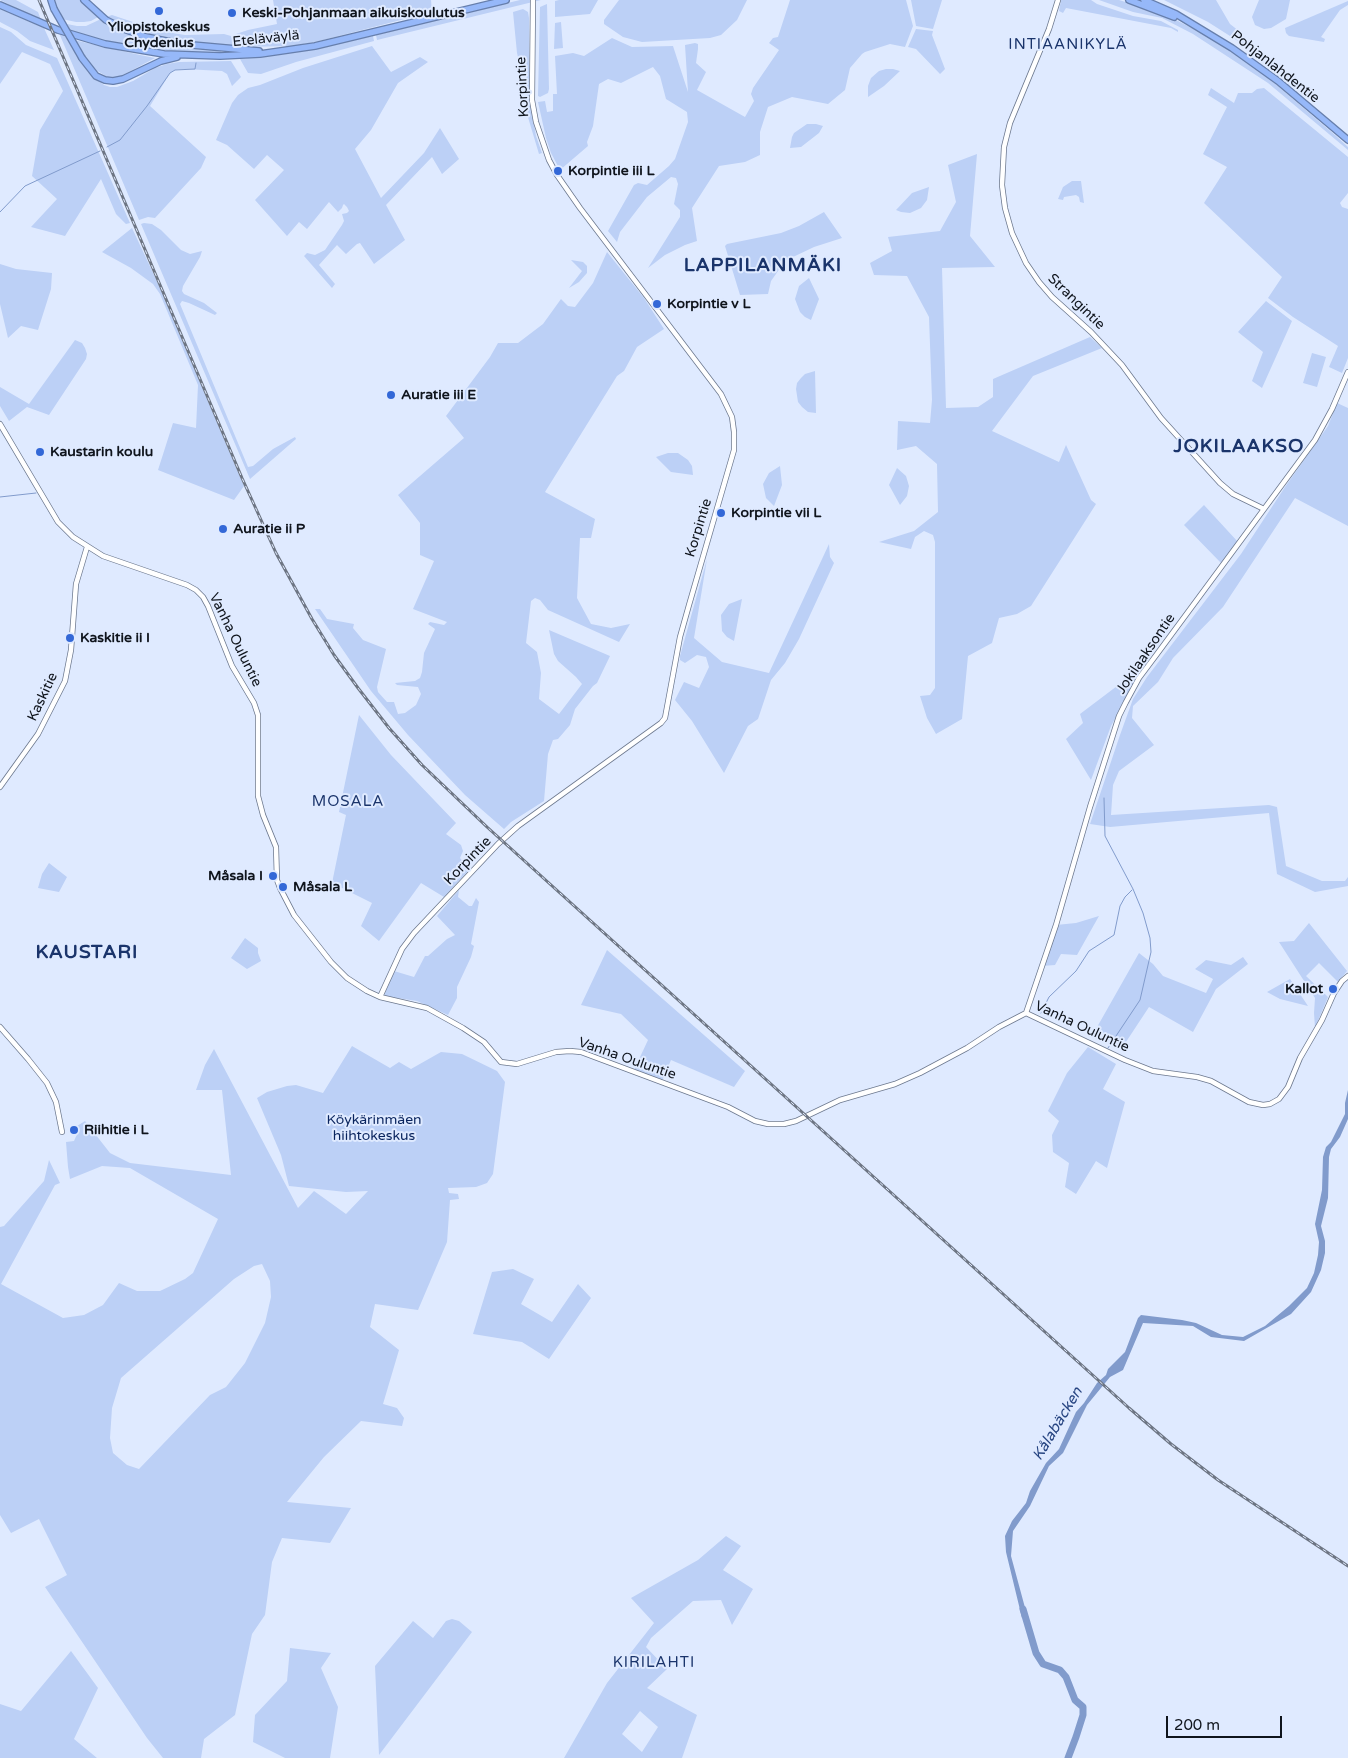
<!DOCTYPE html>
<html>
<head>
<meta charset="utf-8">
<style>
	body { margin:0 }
	#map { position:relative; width:1348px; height:1758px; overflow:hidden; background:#dfeaff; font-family:"Varela Round",sans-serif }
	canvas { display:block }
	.scale { position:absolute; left:1166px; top:1716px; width:116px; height:22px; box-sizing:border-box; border:2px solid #0f141c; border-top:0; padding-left:6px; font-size:15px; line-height:18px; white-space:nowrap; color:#0f141c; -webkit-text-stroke:4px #dfeaff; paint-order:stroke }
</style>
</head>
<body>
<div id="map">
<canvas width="1348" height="1758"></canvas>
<div class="scale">200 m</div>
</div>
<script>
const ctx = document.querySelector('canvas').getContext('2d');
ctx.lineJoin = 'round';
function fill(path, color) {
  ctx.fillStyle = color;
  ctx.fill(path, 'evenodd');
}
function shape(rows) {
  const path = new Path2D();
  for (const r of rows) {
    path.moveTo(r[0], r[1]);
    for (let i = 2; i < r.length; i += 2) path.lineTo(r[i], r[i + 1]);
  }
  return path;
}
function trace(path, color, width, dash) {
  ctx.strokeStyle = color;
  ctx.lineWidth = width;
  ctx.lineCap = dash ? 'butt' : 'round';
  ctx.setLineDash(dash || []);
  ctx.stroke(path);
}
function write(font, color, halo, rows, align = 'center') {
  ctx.font = font + ' "Varela Round",sans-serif';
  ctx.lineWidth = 4;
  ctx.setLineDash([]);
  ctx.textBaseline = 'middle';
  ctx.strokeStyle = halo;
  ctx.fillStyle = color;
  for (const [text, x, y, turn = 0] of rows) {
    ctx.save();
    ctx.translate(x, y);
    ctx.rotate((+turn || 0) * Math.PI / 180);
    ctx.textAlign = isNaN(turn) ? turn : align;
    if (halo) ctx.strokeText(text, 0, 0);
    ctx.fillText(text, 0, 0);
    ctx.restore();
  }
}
const green = shape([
	[0,0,16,0,38,12,41,20],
	[53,0,82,0,98,17,91,21,84,22,76,22,62,19],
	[273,0,431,0,432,12,323,40,294,46,239,47,235,36,236,34,248,30,277,24],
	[520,0,541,0,377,40,376,35],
	[559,0,598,0,590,14,555,17,555,1],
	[619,0,747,0,737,20,721,35,710,38,642,42,623,37,604,24,604,20],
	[790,0,906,0,913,26,905,47,890,44,865,52,862,54,850,68,845,90,828,104,792,97,768,107,760,132,760,155,745,162,719,166,692,208,697,241,685,245,665,255,648,268,680,217,680,210,674,204,678,184,676,178,671,177,647,197,620,232,617,242,608,231,634,185,638,183,647,185,669,166,675,159,688,122,687,112,666,99,660,76,653,67,621,83,608,79,599,84,593,126,587,142,588,146,560,170,551,153,546,138,538,102,545,101,547,112,553,111,553,94,557,94,555,56,573,53,584,56,612,38,632,47,673,46,688,92,685,45,695,43,698,44,698,49,696,63,706,72,697,90,745,117,754,101,751,94,753,88,779,50,769,43,773,38,778,37],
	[911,0,942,0,933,29,916,26],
	[1061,0,1091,0,1097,4,1133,16,1161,21,1178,30,1178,32,1171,28,1066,8,1063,13,1059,11],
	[1099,0,1119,0,1132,4,1178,21,1215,40,1248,62,1272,81,1335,135,1348,147,1348,150,1268,83,1193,34,1162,18,1133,12],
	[1164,0,1216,0,1230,24,1239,31,1267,62,1265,64,1241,43,1208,22],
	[1259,0,1290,0,1286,19,1271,28,1264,29,1255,25,1252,17],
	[1348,1,1348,5,1340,10,1321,37,1325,39,1324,42,1289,36,1286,33,1285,28],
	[547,4,549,89,548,93,540,97,538,96,540,7],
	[0,9,44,28,54,50,30,41,17,31,0,22],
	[523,9,528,12,529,18,529,94,536,136,542,153,539,154,527,114,523,78,517,53,513,12],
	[112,15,160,31,185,35,224,34,231,36,236,48,188,43,146,35,116,24,106,17],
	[101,19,119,30,146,39,180,46,221,51,220,53,180,52,115,43,70,31,67,24,77,26,86,26],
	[561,22,563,48,554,49,555,23],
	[0,27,11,32,26,45,57,58,130,223,126,224,116,214,101,179,65,236,31,227,57,199,32,176,40,130,63,91,50,64,22,52,0,84],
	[916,29,933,31,932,35,945,69,940,74,916,49,908,47],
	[59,33,66,36,88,72,104,85,110,87,117,87,133,81,155,68,167,64,179,62,231,61,241,77,232,86,227,74,222,71,184,69,175,70,170,73,150,106,206,157,201,168,155,218,148,217,139,220],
	[373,36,374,41,296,62,261,74,248,73,240,59,295,52],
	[74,40,140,55,155,58,125,74,117,78,108,77,92,68],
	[372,46,391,72,420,57,428,62,398,83,371,130,355,149,381,198,424,153,440,128,459,159,442,174,432,157,386,205,405,240,374,264,360,243,357,244,346,254,337,245,319,265,335,284,332,288,304,256,307,253,315,255,325,250,342,225,344,221,342,214,347,213,349,211,347,207,344,204,343,205,342,208,338,212,329,202,307,229,299,222,287,236,255,200,284,170,267,155,254,169,227,145,216,140,232,103,238,95,248,88,260,85,303,68],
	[886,69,893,69,900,71,884,86,868,97,868,86,871,78,879,71],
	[1211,88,1234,103,1238,93,1252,93,1257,89,1264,88,1348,157,1348,193,1340,203,1342,207,1348,209,1348,358,1342,373,1329,367,1338,346,1293,317,1268,298,1282,277,1204,203,1227,167,1203,154,1227,107,1208,95],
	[807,124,816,124,823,126,819,133,801,147,790,148,792,137,794,133],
	[977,154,970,236,995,267,942,268,946,408,978,407,993,397,993,379,1090,337,1102,348,1033,376,992,431,1059,462,1066,445,1091,500,1096,504,1031,606,1017,614,999,618,992,643,968,656,962,719,936,734,927,718,920,696,930,695,935,688,935,542,933,535,924,531,915,537,911,549,879,542,914,531,938,512,937,464,916,446,897,450,898,421,930,423,932,400,929,317,907,276,874,275,870,263,892,251,888,237,940,231,956,202,948,165],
	[1072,181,1081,181,1084,203,1080,202,1079,197,1076,195,1064,197,1063,200,1058,199,1063,187],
	[929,187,927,200,921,208,910,213,901,212,896,210,912,193],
	[824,212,842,238,814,247,793,257,783,264,771,281,768,294,740,295,725,246,727,244,781,233,799,226],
	[144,223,152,224,161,230,181,250,190,254,202,251,200,257,183,286,182,291,184,294,204,303,217,313,215,315,189,303,182,301,180,304,248,467,253,466,273,449,295,437,296,439,250,479,141,224],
	[132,228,163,294,244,486,234,500,158,470,173,423,196,428,198,385,160,294,153,284,131,268,102,252],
	[607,252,644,298,664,329,637,347,624,371,617,376,545,492,595,519,591,538,580,538,577,598,591,624,611,628,630,624,619,642,548,610,540,600,535,598,531,601,526,643,537,652,541,673,539,699,559,714,582,684,576,677,558,661,554,654,549,630,610,656,597,683,593,686,575,709,570,725,558,739,553,740,548,754,544,801,511,822,504,829,465,795,408,735,371,691,315,609,320,609,327,619,354,624,353,628,363,640,386,649,377,687,378,692,387,702,394,702,398,714,405,713,416,705,421,694,418,687,397,685,395,683,415,681,420,678,422,672,424,653,435,629,428,624,430,622,444,625,447,622,413,609,434,561,420,555,420,523,398,495,464,438,446,416,490,357,498,343,518,343,543,324,561,299,568,306,575,307,593,283],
	[571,260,583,262,587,266,587,273,579,282,569,288,582,271],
	[0,264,16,269,52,273,51,289,38,330,21,326,8,338,0,304],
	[809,278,819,299,811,320,805,317,800,312,795,299,799,286],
	[1266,301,1292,321,1262,388,1252,381,1263,352,1238,332],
	[75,340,82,343,85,348,87,354,86,359,49,415,27,407,9,421,0,406,0,387,29,404],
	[1312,353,1326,357,1317,387,1303,383],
	[815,371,816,413,808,412,802,407,798,402,796,389,797,383,801,378,805,374],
	[1337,403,1348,408,1348,526,1295,498,1223,607,1173,658,1158,682,1133,706,1132,718,1154,745,1119,771,1113,785,1111,815,1269,805,1277,807,1286,866,1322,881,1345,881,1348,877,1348,886,1315,892,1277,874,1269,813,1110,827,1090,824,1120,735,1133,699,1147,677,1241,554,1285,487,1328,426],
	[668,453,678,453,688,460,692,466,693,475,671,472,656,457],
	[780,466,782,485,774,506,766,498,763,484,769,473],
	[897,468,906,476,909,486,907,496,900,505,889,485],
	[1204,505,1238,542,1221,563,1184,525],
	[829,544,830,557,834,563,799,639,785,663,771,680,758,719,748,726,724,773,692,721,675,700,684,682,699,688,709,667,706,657,697,655,685,663,680,660,680,656,707,559,694,638,722,662,769,673],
	[742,599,734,641,727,637,722,631,721,615,729,604],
	[1151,654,1111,726,1091,780,1066,739,1083,723,1080,714,1129,677],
	[359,715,391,755,456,823,446,834,461,845,463,851,460,858,469,869,468,871,444,897,421,883,379,941,361,926,372,903,332,883,346,815,339,812],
	[49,863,67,877,59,892,38,888,42,874],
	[459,890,458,897,469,906,472,906,476,898,479,902,471,944,474,946,471,957,457,987,457,998,448,1015,417,1001,384,996,394,971,414,977,425,956,428,956,447,939,455,935,437,916],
	[1099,916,1077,955,1061,954,1055,965,1042,966,1056,925,1076,923],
	[1309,923,1347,971,1338,982,1319,963,1306,976,1328,997,1315,1028,1314,1013,1315,998,1279,942,1294,941],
	[245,938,258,948,258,953,261,961,247,969,231,958],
	[607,950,745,1071,734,1087,671,1060,662,1081,634,1070,648,1040,621,1014,581,1005],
	[1139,953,1153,964,1163,976,1206,993,1213,979,1195,969,1206,960,1231,965,1243,957,1248,964,1216,989,1193,1032,1149,1007,1122,1048,1092,1036],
	[1290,979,1308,1006,1280,999,1267,992],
	[352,1046,390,1068,399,1062,411,1069,441,1052,462,1054,497,1071,505,1082,493,1174,487,1183,476,1187,448,1188,449,1193,458,1194,459,1199,450,1200,447,1242,418,1310,375,1304,370,1327,399,1350,383,1404,397,1408,404,1418,402,1426,361,1421,324,1457,287,1502,351,1508,330,1543,282,1538,272,1562,265,1615,252,1634,235,1715,204,1739,201,1758,163,1758,147,1738,45,1587,67,1575,39,1519,11,1533,0,1515,0,1227,4,1226,44,1181,49,1160,60,1183,55,1185,1,1284,63,1318,84,1315,103,1305,119,1283,137,1291,160,1291,185,1279,193,1273,218,1219,130,1168,102,1166,70,1179,68,1167,66,1142,74,1141,78,1132,77,1126,85,1121,110,1153,130,1163,231,1175,222,1090,196,1090,205,1065,214,1049,298,1208,314,1191,346,1214,368,1191,346,1192,289,1186,281,1155,257,1098,267,1092,287,1086,296,1085,323,1093],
	[262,1264,270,1281,271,1297,265,1323,245,1363,226,1387,210,1395,139,1469,127,1465,113,1453,110,1438,112,1408,121,1378,234,1279,254,1266],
	[1088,1047,1116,1064,1103,1089,1125,1102,1107,1168,1096,1161,1076,1194,1065,1187,1069,1163,1053,1152,1052,1135,1059,1121,1048,1111,1067,1073],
	[513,1269,534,1279,521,1304,552,1322,578,1284,591,1298,549,1359,522,1342,473,1334,492,1272],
	[726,1536,741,1546,723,1570,753,1589,732,1625,721,1600,693,1601,651,1638,646,1647,667,1669,647,1688,697,1715,682,1758,564,1758,607,1683,654,1623,631,1598,698,1560],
	[640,1711,658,1727,642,1752,622,1734],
	[452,1619,459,1621,472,1632,379,1755,375,1666,413,1621,433,1638,446,1621],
	[290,1648,331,1653,321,1668,338,1707,330,1758,285,1758,253,1742,255,1715,287,1681],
	[71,1651,98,1688,74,1739,97,1758,0,1758,0,1704,21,1711]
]);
const water = shape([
	[1348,1090,1348,1119,1340,1137,1331,1149,1329,1157,1328,1198,1321,1226,1325,1241,1325,1253,1321,1270,1311,1292,1291,1314,1244,1341,1211,1337,1193,1326,1143,1323,1123,1370,1110,1377,1087,1405,1063,1453,1049,1466,1030,1506,1013,1531,1011,1556,1027,1615,1022,1618,1006,1552,1005,1536,1012,1521,1026,1503,1030,1491,1046,1463,1059,1449,1076,1412,1084,1403,1097,1383,1106,1375,1108,1369,1125,1352,1138,1318,1141,1315,1182,1320,1196,1323,1222,1335,1243,1337,1265,1326,1289,1306,1307,1288,1314,1273,1318,1255,1319,1242,1315,1224,1322,1190,1323,1157,1326,1147,1331,1142,1345,1114,1345,1103]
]);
const stream = shape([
	[107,147,120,140,147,106,170,73,175,70,195,69,196,63],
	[0,212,25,186,100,151],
	[0,497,36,493],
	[1104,798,1105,836,1133,889,1143,913,1150,938,1151,952,1140,1000,1108,1048],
	[1041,1013,1049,997,1076,971,1089,951,1114,935,1120,906,1125,897,1132,890]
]);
const river = shape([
	[1023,1609,1036,1653,1043,1664,1060,1670,1066,1677,1075,1700,1083,1707,1083,1715,1076,1737,1068,1758]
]);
const secondary = shape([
	[1058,0,1049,29,1010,123,1004,147,1002,185,1005,208,1012,233,1026,263,1039,282,1052,297,1091,332,1122,365,1161,418,1220,483,1233,494,1264,509],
	[0,424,58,522,73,537,103,556,187,585,196,590,203,597,208,606,232,666,254,703,258,715,258,796,263,815,276,847,277,880,280,888,294,915,331,962,347,978,367,991,380,997,427,1008,463,1028,484,1042,501,1062,517,1064,556,1052,570,1051,581,1052,728,1107,755,1121,768,1124,784,1124,796,1121,840,1100,895,1084,920,1073,967,1048,999,1027,1026,1013,1125,1060,1153,1071,1197,1077,1211,1081,1249,1102,1263,1105,1270,1104,1279,1099,1288,1087,1300,1058,1322,1020,1334,993,1342,981,1348,976],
	[0,787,38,734,65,681,71,650,76,584,87,547],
	[380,997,402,949,414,933,498,844,518,826,661,723,665,718,680,637,689,605,734,450,734,432,732,417,721,394,580,208,557,175,549,160,536,122,532,100,533,0],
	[1026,1013,1056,925,1090,807,1119,716,1126,702,1139,678,1157,654,1315,440,1332,409,1348,372],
	[0,1027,28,1059,47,1083,56,1102,62,1132]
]);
const highway = shape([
	[51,0,54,9],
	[84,0,106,20,124,29,146,37,181,44,259,51],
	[1129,0,1174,17],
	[1144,0,1176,14,1232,48,1278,81,1348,140],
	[0,5,58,30,105,44,164,54,220,56,260,54,315,46,506,0],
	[82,58,96,76,105,80,113,81,123,79,161,61,177,57]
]);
const rail = shape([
	[39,0,242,478,276,553,312,619,334,655,358,688,389,728,422,765,487,827,1129,1408,1171,1444,1218,1480,1348,1566]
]);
const highwayBridge = shape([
	[54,9,82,58]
]);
const markers = [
	[159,11,5,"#3368d7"],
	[232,13,5,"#3368d7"],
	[558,171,5,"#3368d7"],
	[657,304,5,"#3368d7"],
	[391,395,5,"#3368d7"],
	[40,452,5,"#3368d7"],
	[721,513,5,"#3368d7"],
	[223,529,5,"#3368d7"],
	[70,638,5,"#3368d7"],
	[273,876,5,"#3368d7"],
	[283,887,5,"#3368d7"],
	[1333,989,5,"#3368d7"],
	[74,1130,5,"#3368d7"]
];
const poiNames = [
	["Keski-Pohjanmaan aikuiskoulutus",242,13],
	["Yliopistokeskus",159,27,"center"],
	["Chydenius",159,43,"center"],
	["Korpintie iii L",568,171],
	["Korpintie v L",667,304],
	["Auratie iii E",401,395],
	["Kaustarin koulu",50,452],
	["Korpintie vii L",731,513],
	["Auratie ii P",233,529],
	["Kaskitie ii I",80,638],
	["Måsala I",263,876,"right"],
	["Måsala L",293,887],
	["Kallot",1323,989,"right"],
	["Riihitie i L",84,1130]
];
const streetNames = [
	["Eteläväylä",266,39,-6],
	["Pohjanlahdentie",1275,67,38],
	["Korpintie",523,87,-93],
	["Strangintie",1076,302,44],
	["Korpintie",699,528,-73],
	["Vanha Ouluntie",235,640,64],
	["Jokilaaksontie",1146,654,-56],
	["Kaskitie",43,697,-65],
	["Korpintie",468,861,-46],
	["Vanha Ouluntie",1082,1027,25],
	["Vanha Ouluntie",627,1059,19]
];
const parkNames = [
	["Köykärinmäen",374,1120],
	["hiihtokeskus",374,1136]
];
const neighbourhoodNames = [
	["INTIAANIKYLÄ",1068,45],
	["MOSALA",348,802],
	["KIRILAHTI",654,1663]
];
const waterNames = [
	["Kålabäcken",1058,1424,-59]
];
const districtNames = [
	["LAPPILANMÄKI",763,266],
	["JOKILAAKSO",1239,447],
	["KAUSTARI",87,953]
];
fill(green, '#bcd0f6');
fill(water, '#819bcc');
trace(stream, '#819bcc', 1);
trace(river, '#819bcc', 7);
trace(secondary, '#6c788e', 6);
trace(highway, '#677fac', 8);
trace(secondary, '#fff', 4.5);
trace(highway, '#96b8f9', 5.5);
trace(rail, '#6d7583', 3);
trace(rail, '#dfeaff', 1, [4]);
trace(highwayBridge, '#677fac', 8, []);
trace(highwayBridge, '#96b8f9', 5.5);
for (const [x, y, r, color] of markers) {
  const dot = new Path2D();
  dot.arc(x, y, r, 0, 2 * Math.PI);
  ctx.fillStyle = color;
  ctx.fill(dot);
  trace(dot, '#dfeaff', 2);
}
write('bold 14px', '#0f141c', '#dfeaff', poiNames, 'left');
write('14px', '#0f141c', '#dfeaff', streetNames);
write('14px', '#09245e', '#dfeaff', parkNames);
ctx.letterSpacing = '1px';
write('15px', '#1a346b', '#dfeaff', neighbourhoodNames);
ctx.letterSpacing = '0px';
write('italic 15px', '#274582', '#dfeaff', waterNames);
ctx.letterSpacing = '1px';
write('bold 19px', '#1a346b', '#dfeaff', districtNames);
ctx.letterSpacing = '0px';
</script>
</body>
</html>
